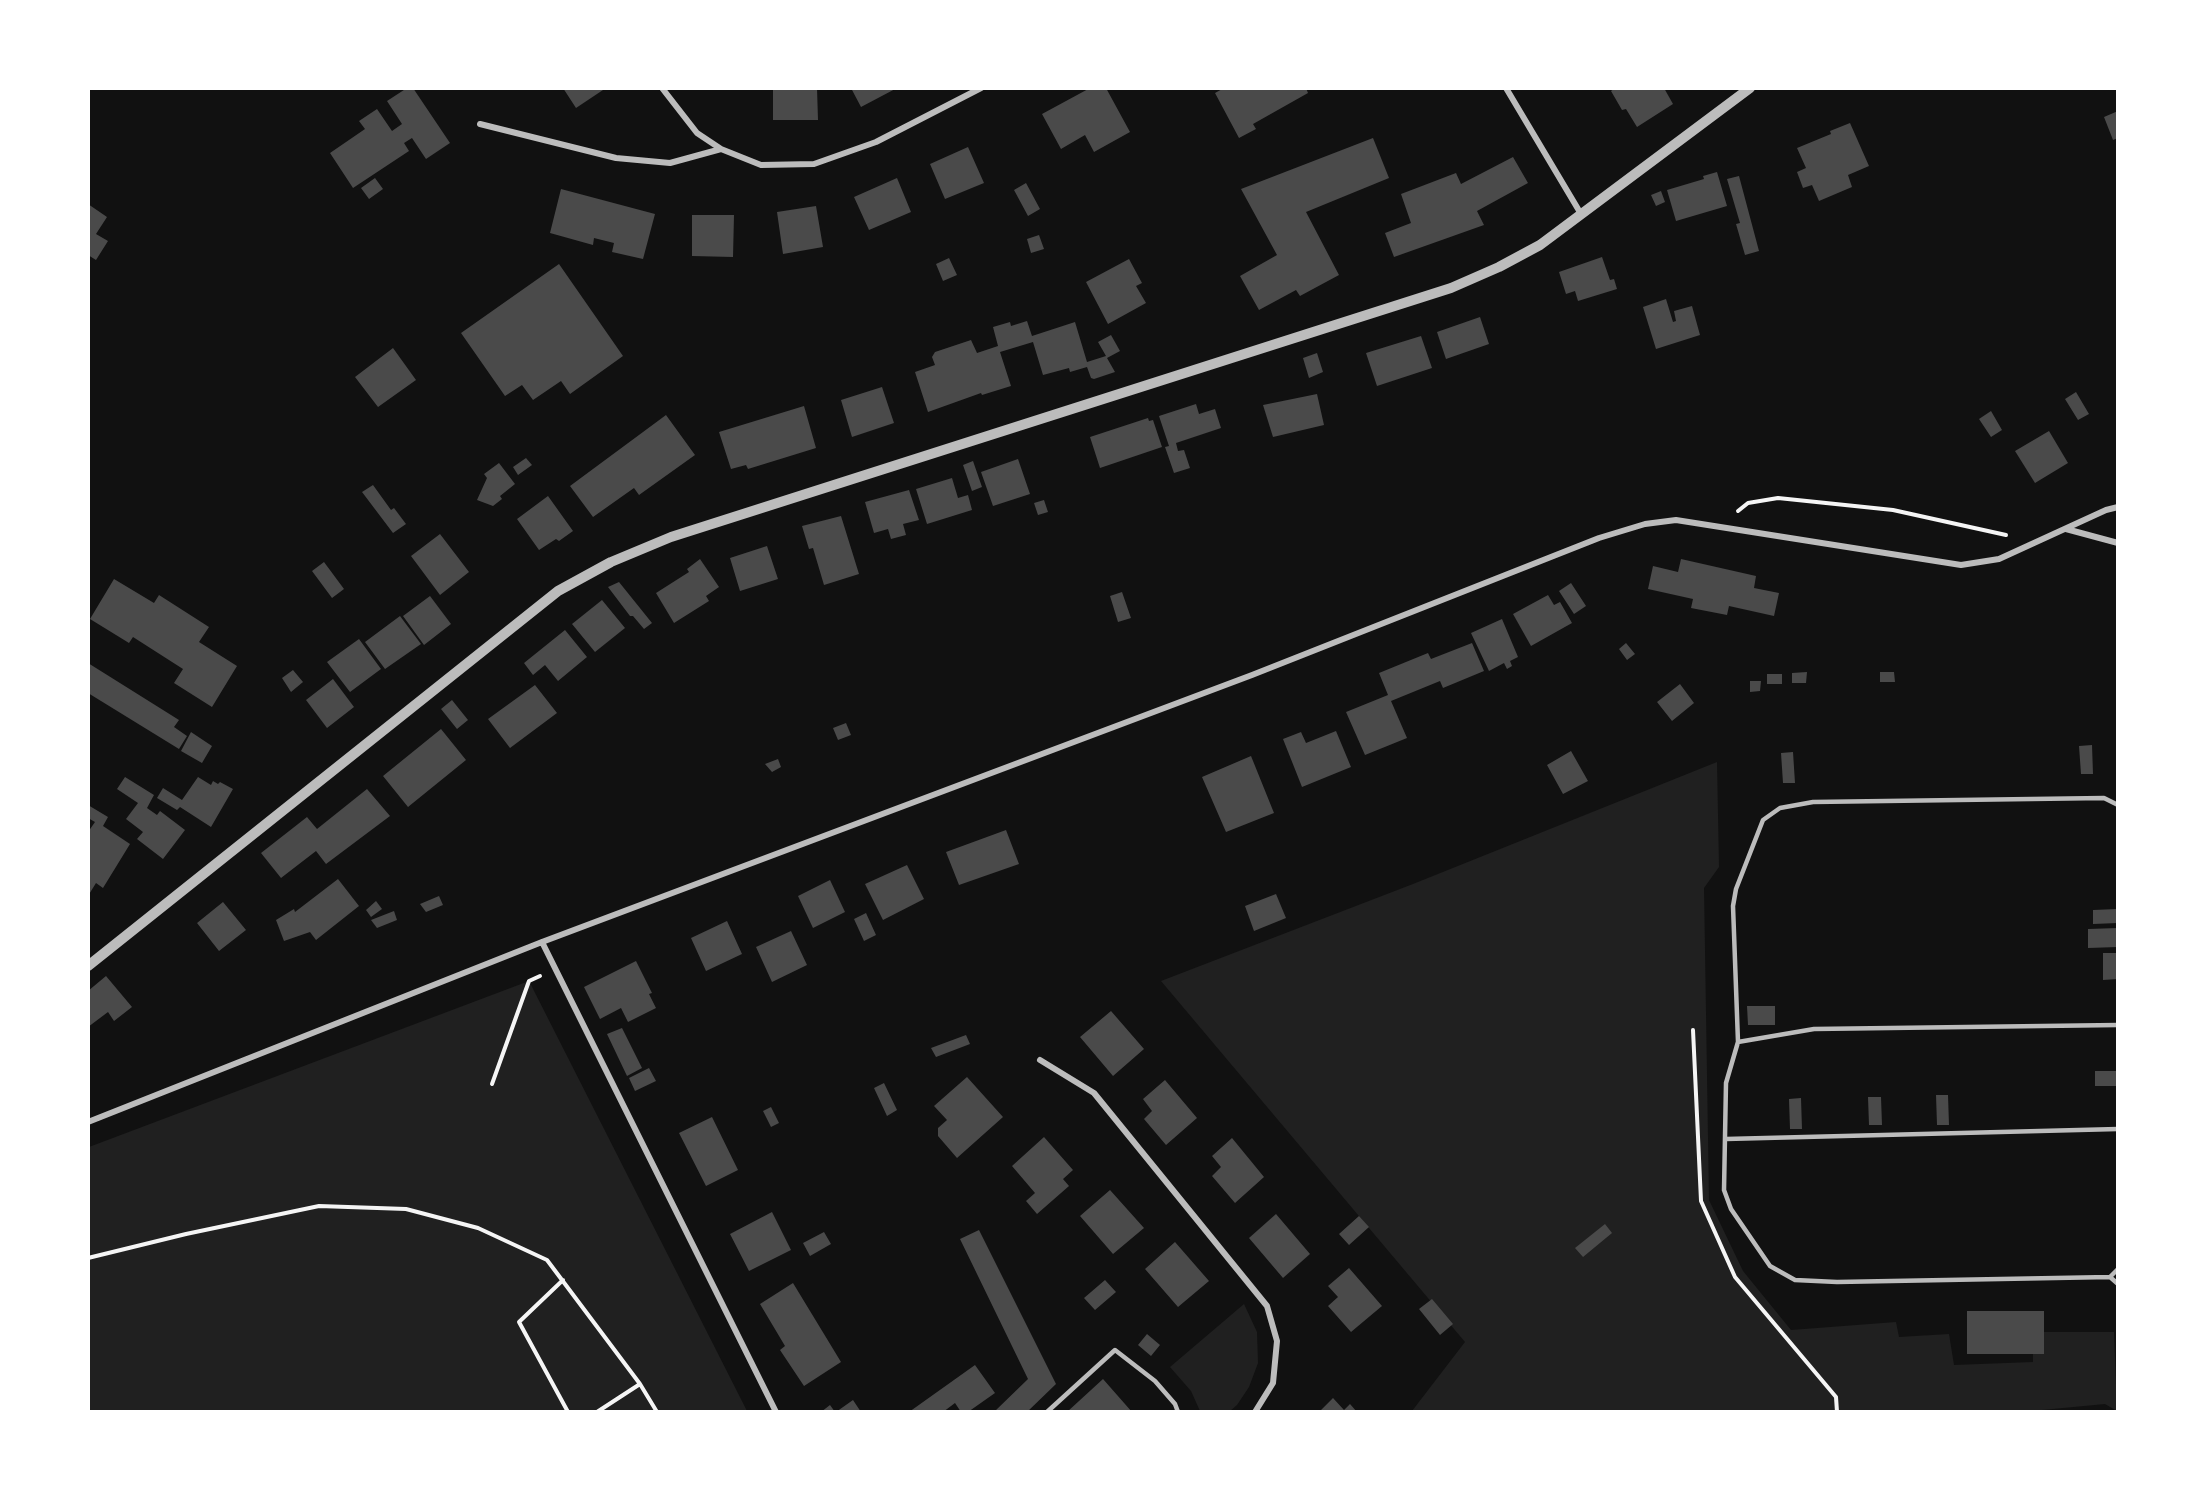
<!DOCTYPE html>
<html>
<head>
<meta charset="utf-8">
<style>
	body { margin:0 }
	#map { position:relative; width:2206px; height:1500px; overflow:hidden; background:#111; font-family:Lato,sans-serif }
	canvas { display:block }
	.frame { position:absolute; inset:0; border:90px solid #fff; pointer-events:none }
</style>
</head>
<body>
<div id="map">
<canvas width="2206" height="1500"></canvas>
<div class="frame"></div>
</div>
<script>
const ctx = document.querySelector('canvas').getContext('2d');
ctx.lineJoin = 'round';
function fill(path, color) {
  ctx.fillStyle = color;
  ctx.fill(path, 'evenodd');
}
function shape(rows) {
  const path = new Path2D();
  for (const r of rows) {
    path.moveTo(r[0], r[1]);
    for (let i = 2; i < r.length; i += 2) path.lineTo(r[i], r[i + 1]);
  }
  return path;
}
function trace(path, color, width, dash) {
  ctx.strokeStyle = color;
  ctx.lineWidth = width;
  ctx.lineCap = dash ? 'butt' : 'round';
  ctx.setLineDash(dash || []);
  ctx.stroke(path);
}
const green = shape([
	[1717,762,1719,867,1704,888,1709,1200,1743,1271,1791,1330,1896,1322,1899,1337,1949,1334,1954,1365,2033,1362,2033,1354,2044,1353,2044,1332,2114,1332,2117,1411,2105,1404,2021,1412,1412,1411,1465,1342,1161,981,1413,884],
	[529,981,747,1411,89,1412,89,1147],
	[1244,1304,1257,1332,1258,1363,1249,1387,1237,1405,1230,1411,1200,1411,1191,1391,1170,1367]
]);
const building = shape([
	[407,88,413,88,450,143,426,159,412,138,404,143,409,151,353,188,330,153,365,129,359,121,377,109,392,131,402,124,387,101],
	[563,88,606,88,576,108],
	[773,88,817,88,818,120,773,120],
	[851,88,897,88,861,107],
	[1090,88,1106,88,1130,132,1094,152,1085,135,1061,149,1042,114],
	[1224,88,1306,88,1308,93,1253,124,1256,129,1239,138,1215,93],
	[1615,88,1664,88,1673,104,1637,127,1626,109,1622,110,1611,91],
	[2118,111,2118,138,2113,140,2104,117],
	[1850,123,1869,166,1848,175,1852,187,1819,201,1812,185,1803,188,1797,172,1806,168,1797,148,1831,134,1830,131],
	[1373,138,1389,178,1306,212,1339,275,1300,296,1296,290,1259,310,1240,276,1277,255,1241,189],
	[968,147,984,183,945,199,930,164],
	[1513,157,1528,183,1477,211,1484,225,1394,257,1385,233,1411,223,1401,194,1456,173,1461,184],
	[1717,172,1727,206,1676,221,1667,190,1704,179,1703,176],
	[1739,176,1759,251,1745,255,1736,224,1740,223,1727,179],
	[375,178,383,189,369,199,361,188],
	[897,178,911,212,869,230,854,197],
	[1026,183,1040,209,1028,216,1014,190],
	[561,189,655,214,643,259,612,252,614,243,594,238,593,245,550,233],
	[1661,191,1665,202,1656,206,1651,195],
	[88,204,107,217,96,234,108,241,96,260,88,255],
	[816,206,823,247,783,254,777,212],
	[692,215,734,215,733,257,692,256],
	[1039,235,1044,249,1031,253,1027,239],
	[1602,257,1610,280,1614,279,1617,289,1578,301,1575,291,1566,294,1559,272],
	[949,258,957,275,943,281,936,264],
	[1129,259,1142,283,1136,286,1146,303,1108,324,1086,282],
	[559,264,623,356,570,394,561,381,533,400,522,385,505,396,461,333],
	[1666,299,1673,322,1676,321,1674,311,1692,306,1700,335,1656,349,1643,307],
	[1480,317,1489,344,1446,359,1437,332],
	[1027,321,1032,336,1075,322,1087,362,1106,356,1098,342,1111,335,1120,351,1107,358,1115,372,1094,379,1091,378,1087,367,1070,372,1069,368,1043,375,1033,342,1000,352,1011,386,982,395,981,393,928,412,915,372,935,365,932,357,935,352,971,340,977,353,998,346,993,327,1010,322,1011,326],
	[1421,336,1432,368,1377,386,1366,353],
	[393,348,416,380,378,407,355,377],
	[1317,353,1323,372,1309,378,1303,358],
	[882,387,894,423,852,437,841,400],
	[2076,392,2089,414,2078,420,2065,399],
	[1317,394,1324,425,1273,437,1263,405],
	[1196,404,1199,414,1215,409,1221,428,1176,443,1178,451,1184,450,1190,468,1174,473,1165,447,1169,446,1159,416],
	[804,406,816,448,748,469,746,465,731,469,719,432],
	[1991,411,2002,430,1991,437,1979,419],
	[666,415,695,455,639,495,634,488,593,517,570,486],
	[1148,418,1149,421,1153,420,1162,447,1100,468,1090,437],
	[2049,431,2068,463,2035,483,2015,451],
	[526,458,532,465,518,475,513,467],
	[1018,459,1030,494,993,506,981,472],
	[973,461,982,487,972,491,963,465],
	[499,463,515,484,500,496,502,499,493,506,477,500,487,478,484,474],
	[952,478,958,498,968,495,972,510,927,524,916,489],
	[373,485,391,510,394,508,406,524,393,533,362,492],
	[909,490,919,520,903,524,906,535,891,539,888,529,874,533,865,502],
	[548,496,573,531,559,541,556,539,539,550,517,519],
	[1044,500,1048,512,1038,515,1034,503],
	[841,516,859,574,824,585,813,548,809,549,802,526],
	[440,534,469,572,440,595,411,556],
	[767,546,778,579,740,591,730,558],
	[700,559,719,587,706,596,709,601,674,623,656,593,689,572,687,569],
	[1681,559,1756,576,1754,588,1779,593,1774,616,1729,606,1727,615,1691,608,1693,599,1648,589,1653,566,1678,572],
	[324,562,344,589,332,598,312,571],
	[114,579,154,603,159,595,209,627,199,642,237,666,212,707,174,683,183,669,133,637,129,643,90,619],
	[619,582,652,623,644,629,633,616,630,616,608,587],
	[1571,583,1586,606,1574,614,1559,591],
	[1122,592,1131,618,1118,622,1110,596],
	[1548,595,1554,605,1560,602,1572,623,1531,646,1513,614],
	[430,596,451,624,424,645,403,616],
	[602,600,625,628,595,652,572,624],
	[400,616,421,644,385,669,365,642],
	[1502,619,1518,657,1510,661,1512,666,1507,669,1504,663,1489,671,1471,633],
	[565,630,587,657,558,681,545,665,533,675,524,663],
	[359,639,381,669,350,692,327,662],
	[1472,643,1484,671,1443,688,1440,681,1391,701,1407,738,1365,755,1346,712,1388,695,1379,673,1428,653,1431,659],
	[1626,643,1635,654,1627,660,1619,649],
	[88,663,179,720,174,727,187,736,179,749,88,693],
	[293,670,303,682,291,692,282,678],
	[1807,672,1806,683,1792,683,1792,673],
	[1880,672,1894,672,1895,682,1880,682],
	[1767,674,1782,674,1782,684,1767,684],
	[333,679,354,707,327,728,306,700],
	[1750,681,1761,681,1760,691,1750,692],
	[1680,684,1694,703,1672,721,1657,702],
	[535,685,557,713,510,748,488,719],
	[452,700,468,720,457,729,441,709],
	[846,723,851,735,838,740,833,728],
	[441,729,466,760,408,807,383,776],
	[1336,731,1351,767,1302,787,1283,739,1301,732,1306,743],
	[191,732,212,746,202,763,181,751],
	[2092,745,2093,774,2081,774,2079,746],
	[1571,751,1588,781,1563,794,1547,765],
	[1793,752,1795,783,1783,783,1781,753],
	[1251,756,1274,813,1226,832,1202,777],
	[778,759,781,767,772,772,765,764],
	[125,777,154,795,147,808,157,815,160,811,185,830,163,859,137,839,143,832,126,819,138,803,117,789],
	[198,777,211,785,213,781,218,784,220,782,233,789,211,827,180,807,177,810,157,798,163,788,182,800],
	[367,789,390,816,326,864,316,851,281,878,261,853,307,817,317,829],
	[88,805,108,817,103,826,130,844,103,888,96,883,88,896,88,832,95,822,88,818],
	[1006,830,1019,864,959,885,946,852],
	[907,865,924,899,883,920,865,884],
	[338,879,359,906,316,940,310,932,284,941,276,920,294,909,295,912],
	[830,880,845,912,813,928,798,896],
	[1276,894,1286,918,1254,931,1245,906],
	[439,896,443,905,426,912,420,904],
	[376,901,382,909,371,917,366,910],
	[223,902,246,930,219,951,197,923],
	[2118,909,2118,923,2093,924,2093,910],
	[394,911,397,920,377,928,371,920],
	[866,913,876,935,864,941,854,919],
	[727,921,742,954,706,971,691,938],
	[2118,928,2118,947,2088,948,2088,929],
	[791,931,807,965,772,982,756,947],
	[2103,953,2118,953,2118,979,2103,980],
	[636,961,652,993,649,994,656,1008,628,1022,621,1008,600,1019,584,987],
	[106,976,132,1007,114,1021,108,1012,88,1027,88,991],
	[1747,1006,1775,1006,1775,1025,1748,1025],
	[1111,1011,1144,1049,1113,1076,1080,1037],
	[622,1028,642,1068,627,1076,607,1034],
	[966,1035,970,1044,936,1057,931,1048],
	[649,1068,656,1081,635,1091,629,1078],
	[2095,1071,2118,1071,2118,1086,2095,1086],
	[967,1077,1003,1117,957,1158,938,1136,938,1128,947,1120,934,1106],
	[1165,1080,1197,1118,1166,1145,1144,1119,1152,1111,1143,1099],
	[884,1083,897,1110,887,1116,874,1088],
	[1936,1095,1948,1095,1949,1125,1937,1125],
	[1868,1097,1881,1097,1882,1125,1869,1125],
	[1801,1098,1802,1129,1790,1129,1789,1099],
	[771,1107,779,1123,771,1127,763,1111],
	[712,1117,738,1170,706,1186,679,1133],
	[1044,1137,1073,1170,1063,1179,1069,1186,1037,1214,1026,1201,1035,1193,1012,1166],
	[1232,1138,1264,1177,1235,1203,1212,1176,1221,1167,1212,1156],
	[1110,1190,1144,1228,1113,1254,1080,1216],
	[772,1212,791,1250,749,1271,730,1234],
	[1276,1214,1310,1254,1283,1278,1249,1238],
	[1359,1216,1369,1227,1349,1245,1339,1234],
	[1605,1224,1612,1233,1583,1257,1575,1248],
	[979,1230,1056,1384,1027,1412,994,1412,1028,1379,960,1239],
	[824,1232,831,1244,810,1256,803,1243],
	[1175,1242,1209,1281,1178,1307,1145,1269],
	[1349,1268,1382,1306,1351,1332,1328,1306,1338,1297,1328,1286],
	[1105,1280,1116,1292,1095,1310,1084,1298],
	[793,1283,841,1362,804,1386,780,1350,785,1346,760,1304],
	[1432,1299,1453,1324,1440,1335,1419,1309],
	[1967,1311,2044,1311,2044,1354,1967,1354],
	[1147,1334,1160,1345,1151,1356,1138,1345],
	[975,1365,995,1393,968,1412,961,1412,955,1403,943,1412,909,1412],
	[1103,1379,1132,1412,1067,1412],
	[1333,1398,1344,1410,1350,1404,1357,1412,1319,1412],
	[853,1400,861,1412,836,1412],
	[830,1405,835,1412,821,1412]
]);
const path = shape([
	[1738,511,1748,503,1778,498,1893,510,2006,535],
	[1693,1030,1701,1201,1735,1277,1836,1397,1837,1412],
	[492,1084,529,981,540,976],
	[88,1258,186,1234,319,1206,406,1209,478,1228,547,1260,640,1384,657,1412],
	[563,1280,519,1322,568,1412],
	[597,1412,640,1384]
]);
const service = shape([
	[2118,805,2104,798,1813,802,1780,808,1763,820,1736,889,1733,906,1738,1042,1726,1083,1724,1190,1731,1209,1770,1266,1795,1280,1837,1282,2110,1277,2118,1269],
	[1738,1042,1814,1029,2118,1025],
	[1726,1139,2118,1129],
	[2110,1277,2118,1284],
	[1047,1412,1115,1350,1155,1381,1175,1404,1178,1412]
]);
const minor = shape([
	[662,88,697,133,721,149],
	[1506,88,1581,214],
	[480,124,616,158,670,163,721,149,761,165,814,164,876,142,981,88],
	[2066,529,2118,543],
	[542,942,776,1412],
	[1040,1060,1094,1093,1267,1306,1277,1341,1273,1383,1255,1412],
	[88,1122,542,942,1252,675,1599,538,1645,524,1676,520,1961,565,1999,559,2106,510,2118,507]
]);
const tertiary = shape([
	[88,966,558,591,611,562,671,537,1451,288,1499,267,1540,245,1750,88]
]);
fill(green, '#202020');
fill(building, '#4a4a4a');
trace(path, '#f5f5f5', 4);
trace(service, '#bcbcbc', 4.5);
trace(minor, '#bcbcbc', 6);
trace(tertiary, '#bcbcbc', 10);
</script>
</body>
</html>
